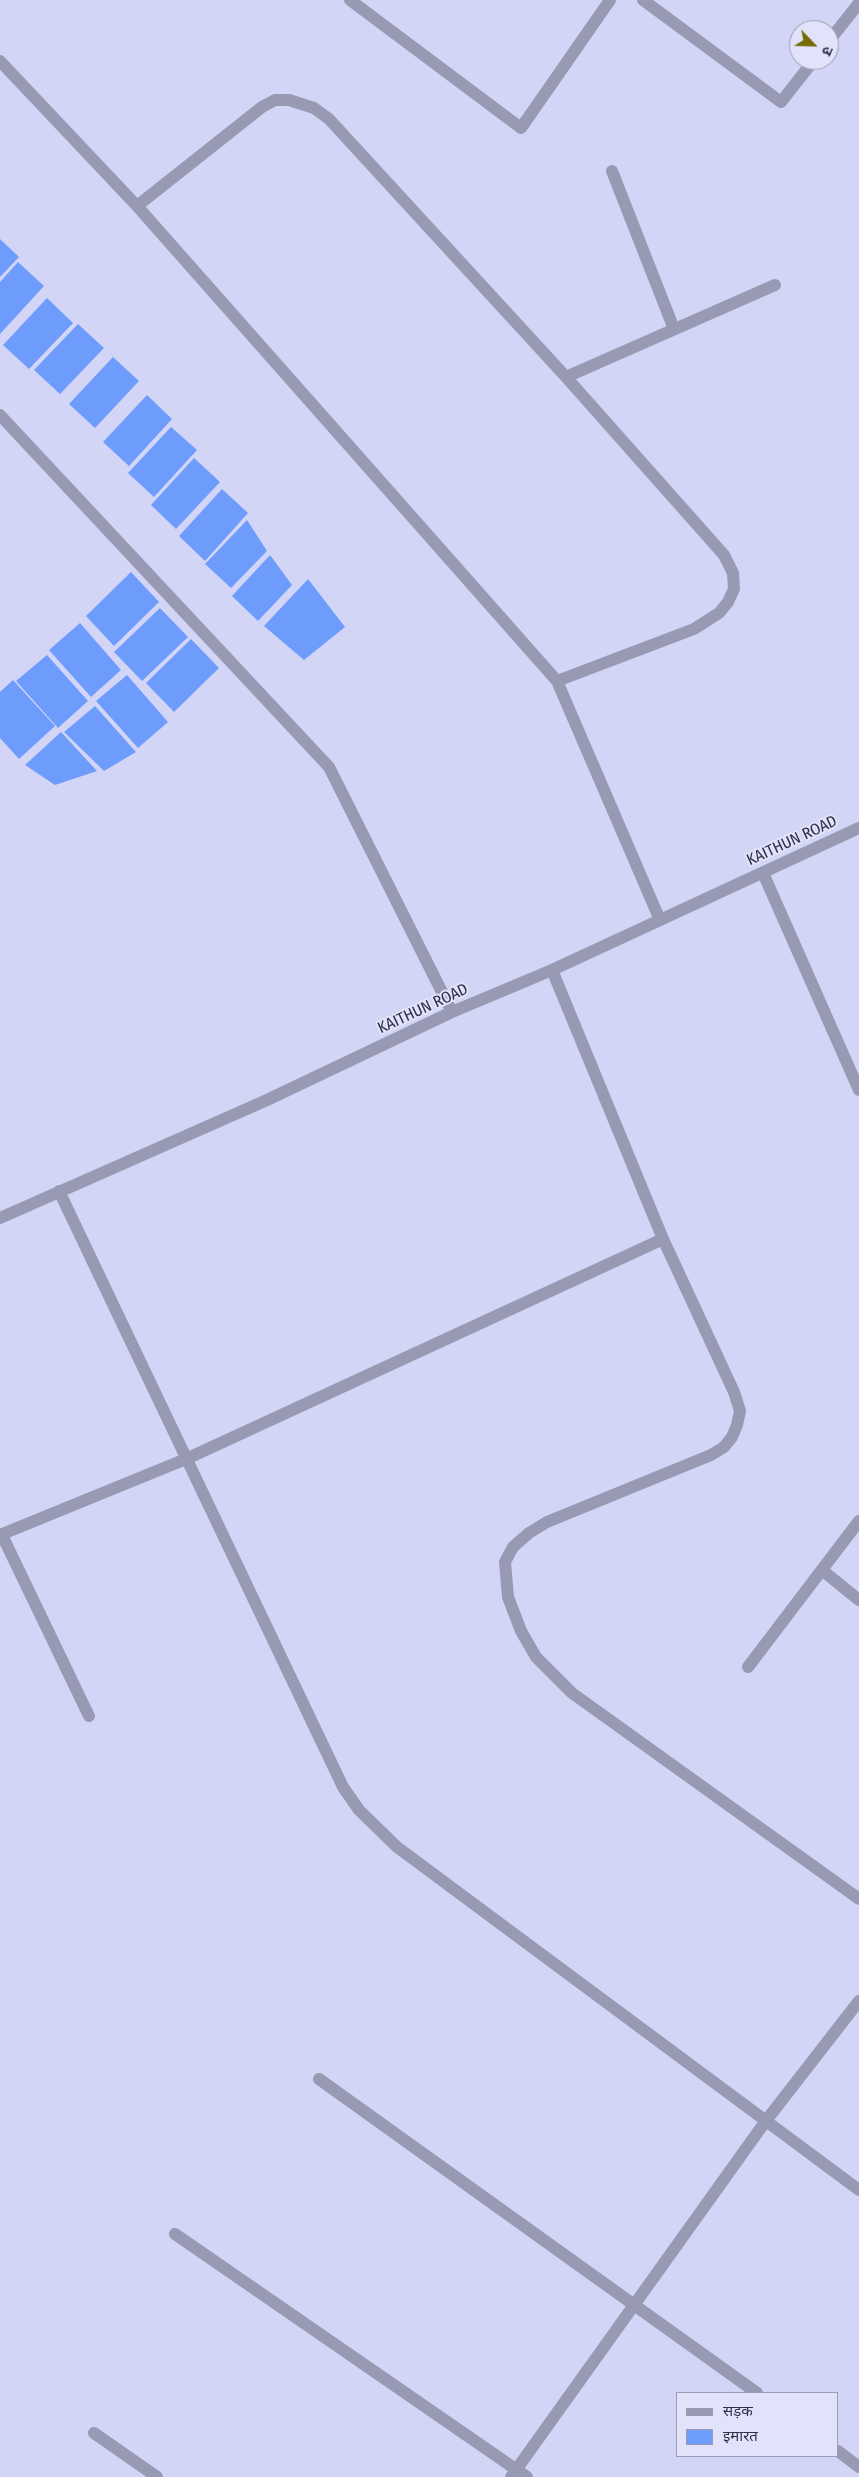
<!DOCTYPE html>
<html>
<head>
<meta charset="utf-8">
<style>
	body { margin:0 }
	#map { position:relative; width:859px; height:2477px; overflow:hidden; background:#d3d5f7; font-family:"Fira Sans Condensed","Noto Sans Devanagari",sans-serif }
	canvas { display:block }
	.legend { position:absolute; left:676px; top:2392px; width:162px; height:65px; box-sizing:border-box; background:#e2e3fa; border:1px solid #9b9bb2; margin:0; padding:6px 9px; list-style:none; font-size:15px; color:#303047 }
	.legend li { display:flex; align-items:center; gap:10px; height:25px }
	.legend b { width:25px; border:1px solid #9b9bb2 }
	.north { position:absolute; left:789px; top:20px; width:50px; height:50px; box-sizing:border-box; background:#e2e3fa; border:1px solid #9b9bb2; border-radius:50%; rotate:114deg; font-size:14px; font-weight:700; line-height:20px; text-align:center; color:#303047 }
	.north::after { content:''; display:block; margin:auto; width:18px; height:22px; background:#746b05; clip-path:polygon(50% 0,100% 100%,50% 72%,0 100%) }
</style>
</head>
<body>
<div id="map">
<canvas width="859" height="2477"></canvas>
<ul class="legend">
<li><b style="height:6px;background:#9899b2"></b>सड़क</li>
<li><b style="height:14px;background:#6e9cfd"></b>इमारत</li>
</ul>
<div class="north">उ</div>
</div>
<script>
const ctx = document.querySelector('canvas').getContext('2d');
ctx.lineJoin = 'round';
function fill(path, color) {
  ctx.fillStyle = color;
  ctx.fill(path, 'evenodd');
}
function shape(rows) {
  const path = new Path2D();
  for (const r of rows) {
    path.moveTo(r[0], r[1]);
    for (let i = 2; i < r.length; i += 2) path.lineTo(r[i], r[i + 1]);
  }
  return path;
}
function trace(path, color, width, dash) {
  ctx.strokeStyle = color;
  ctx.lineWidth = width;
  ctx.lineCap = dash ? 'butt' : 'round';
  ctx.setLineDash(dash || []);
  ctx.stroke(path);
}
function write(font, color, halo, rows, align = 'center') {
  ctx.font = font + ' "Fira Sans Condensed",sans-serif';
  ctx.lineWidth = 4;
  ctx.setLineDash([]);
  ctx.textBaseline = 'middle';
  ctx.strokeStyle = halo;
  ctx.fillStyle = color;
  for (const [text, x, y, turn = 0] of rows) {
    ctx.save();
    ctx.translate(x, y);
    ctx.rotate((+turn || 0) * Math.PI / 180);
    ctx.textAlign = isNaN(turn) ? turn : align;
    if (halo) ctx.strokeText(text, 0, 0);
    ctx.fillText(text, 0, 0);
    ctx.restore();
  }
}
const building = shape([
	[0,239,19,257,0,277],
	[18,262,44,286,0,334,0,282],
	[47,298,73,323,29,369,3,345],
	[78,324,104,348,60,394,34,370],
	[113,357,139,381,95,428,69,404],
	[147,395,172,419,129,466,103,442],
	[171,427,197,450,154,497,128,473],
	[194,458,220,482,176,529,151,505],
	[222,489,248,513,205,561,179,536],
	[247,520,267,551,231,588,205,564],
	[270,555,292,585,258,621,232,596],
	[131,572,159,602,114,646,86,616],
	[308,579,345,627,304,660,264,626],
	[160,608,188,637,142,681,114,652],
	[80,623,121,670,91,697,49,650],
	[191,639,219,668,174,712,146,683],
	[47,655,88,701,58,728,16,681],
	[127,675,168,722,138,748,96,701],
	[13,680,55,726,19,759,0,738,0,692],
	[95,706,136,752,104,771,64,732],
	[61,732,97,771,55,785,25,765]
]);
const minor = shape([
	[350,0,521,128,610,0],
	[643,0,781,102,814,60],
	[829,41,859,3],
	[0,61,137,206,557,681,660,920],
	[612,171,674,329],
	[137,206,262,107,275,100,289,100,314,108,329,119,566,377,724,555,733,573,734,589,728,602,719,613,694,629,557,681],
	[566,377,775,285],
	[0,415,329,767,452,1012],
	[763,873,859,1090],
	[552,970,663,1239,734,1392,740,1411,737,1425,732,1437,724,1447,711,1455,547,1522,529,1533,513,1547,505,1562,508,1597,521,1631,536,1657,572,1693,859,1899],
	[59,1191,343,1787,359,1810,397,1847,859,2190],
	[0,1218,267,1100,452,1012,552,970,859,828],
	[0,1535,186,1459,663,1239],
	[2,1535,89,1716],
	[822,1570,859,1600],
	[748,1667,859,1521],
	[319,2079,757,2393],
	[175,2234,527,2477],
	[94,2433,157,2477],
	[838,2451,859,2467],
	[511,2477,765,2122,859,2001]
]);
const streetNames = [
	["KAITHUN ROAD",792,841,-25],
	["KAITHUN ROAD",423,1009,-25]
];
fill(building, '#6e9cfd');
trace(minor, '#9899b2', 12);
write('16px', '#303047', '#e2e3fa', streetNames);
</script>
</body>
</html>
